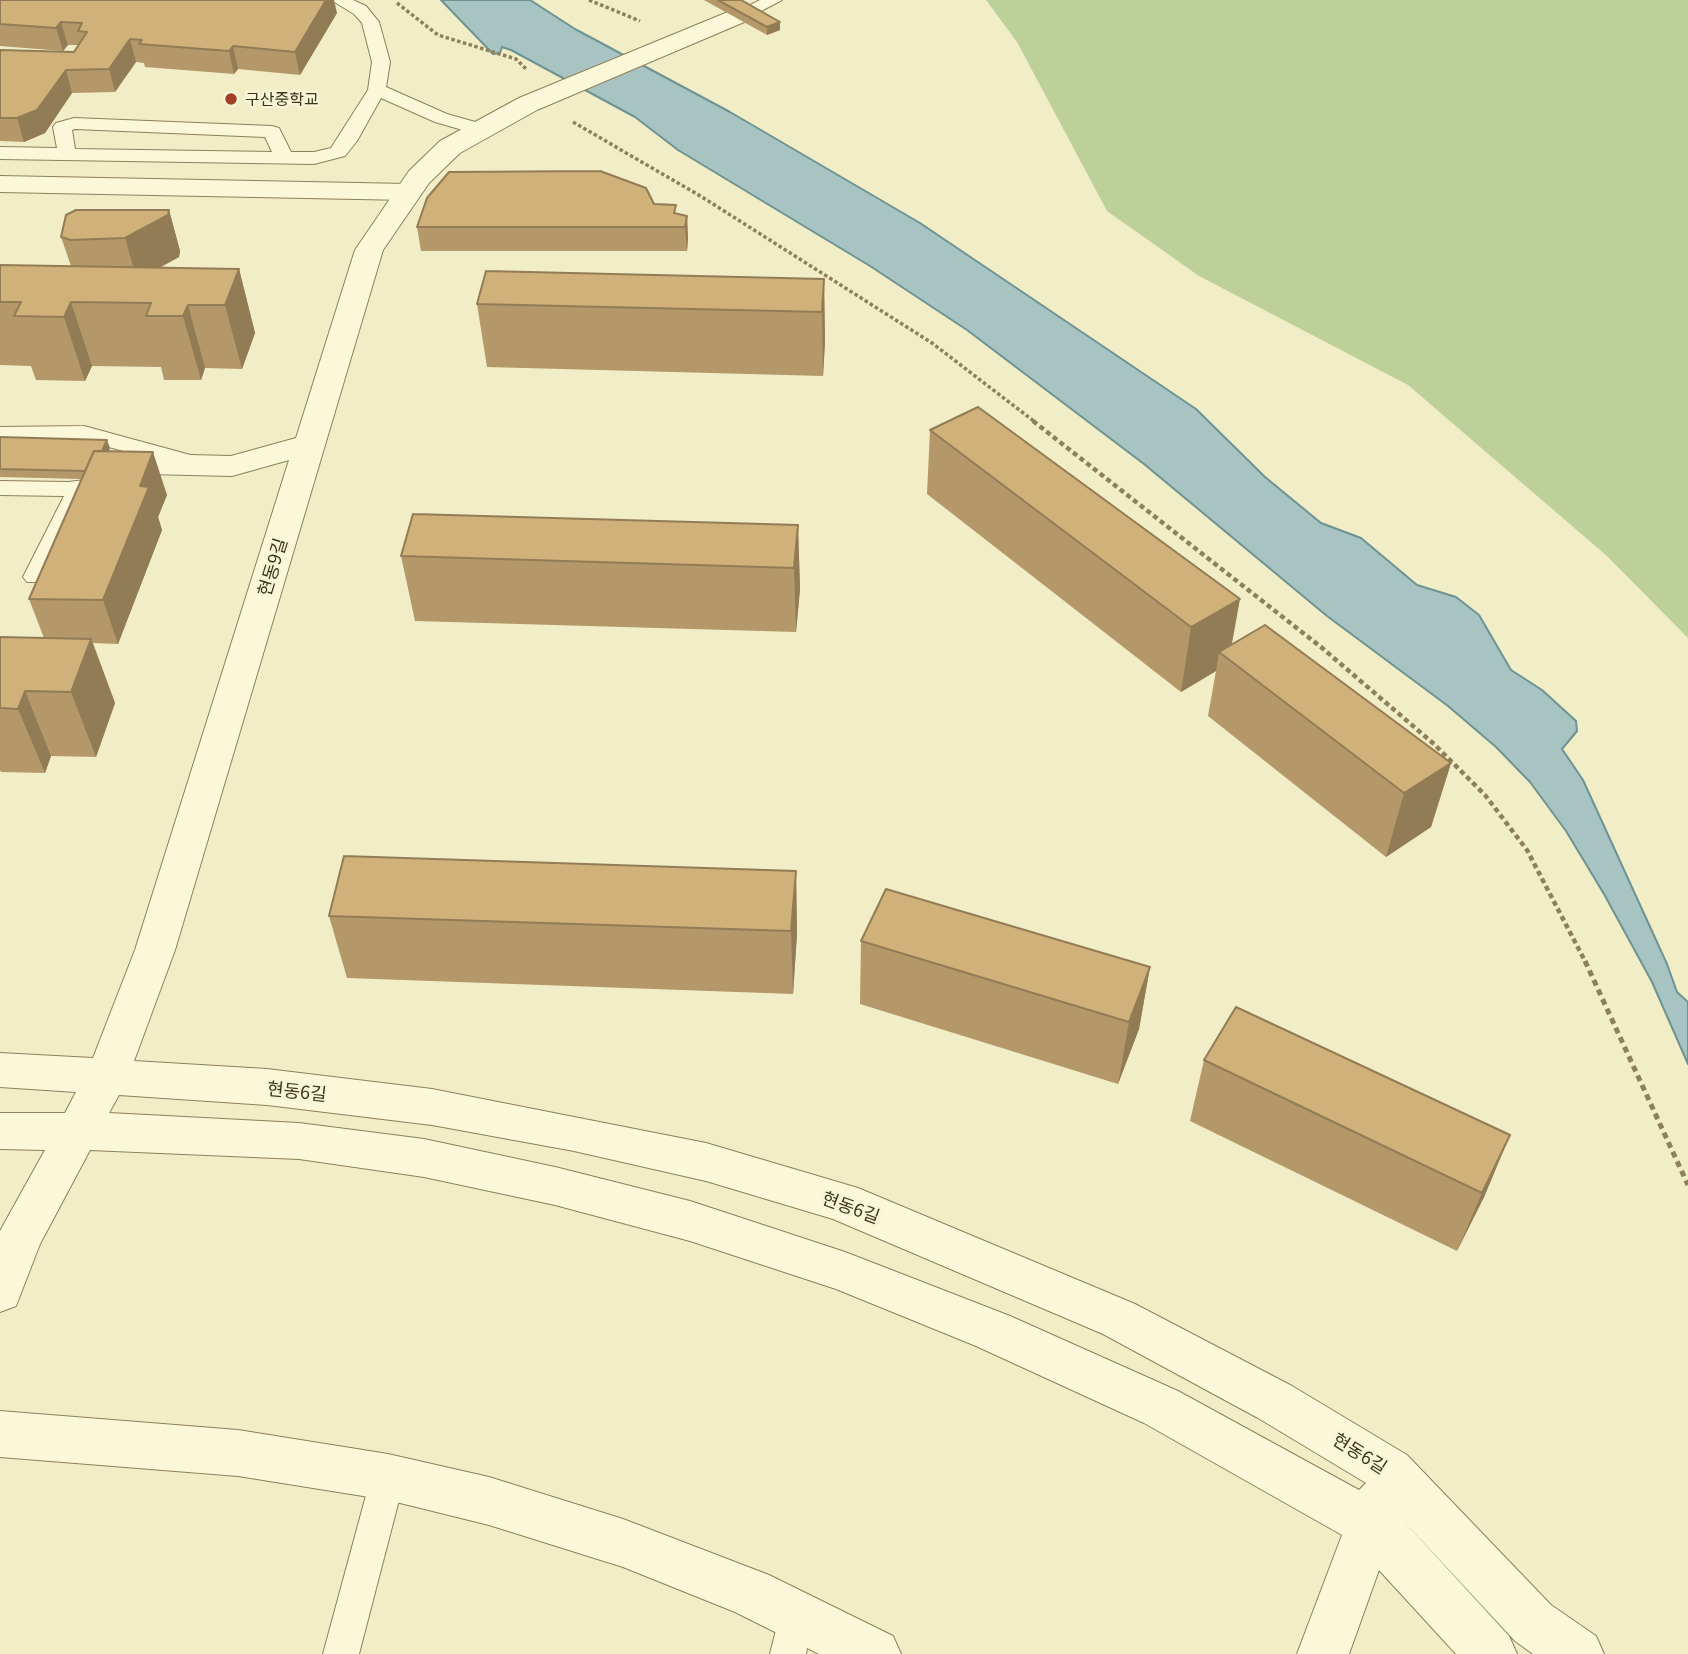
<!DOCTYPE html>
<html>
<head>
<meta charset="utf-8">
<style>
	body { margin:0 }
	canvas { display:block; background:#f1edc6 }
</style>
</head>
<body>
<canvas width="1688" height="1654"></canvas>
<script>
const ctx = document.querySelector('canvas').getContext('2d');
ctx.lineJoin = 'round';
function fill(path, color) {
  ctx.fillStyle = color;
  ctx.fill(path, 'evenodd');
}
function shape(rows) {
  const path = new Path2D();
  for (const r of rows) {
    path.moveTo(r[0], r[1]);
    for (let i = 2; i < r.length; i += 2) path.lineTo(r[i], r[i + 1]);
  }
  return path;
}
function trace(path, color, width, dash) {
  ctx.strokeStyle = color;
  ctx.lineWidth = width;
  ctx.lineCap = dash ? 'butt' : 'round';
  ctx.setLineDash(dash || []);
  ctx.stroke(path);
}
function write(font, color, halo, rows, align = 'center') {
  ctx.font = font + ' Georgia,"Noto Sans KR",serif';
  ctx.lineWidth = 5;
  ctx.setLineDash([]);
  ctx.textBaseline = 'middle';
  ctx.strokeStyle = halo;
  ctx.fillStyle = color;
  for (const [text, x, y, turn = 0] of rows) {
    ctx.save();
    ctx.translate(x, y);
    ctx.rotate((+turn || 0) * Math.PI / 180);
    ctx.textAlign = isNaN(turn) ? turn : align;
    if (halo) ctx.strokeText(text, 0, 0);
    ctx.fillText(text, 0, 0);
    ctx.restore();
  }
}
const green = shape([
	[986,0,1688,0,1688,638,1607,556,1408,385,1199,276,1107,211,1017,42]
]);
const water = shape([
	[441,0,530,0,575,29,730,112,920,223,1196,409,1265,477,1321,523,1361,538,1417,585,1456,597,1479,615,1511,670,1542,690,1576,721,1577,731,1562,749,1583,780,1667,964,1677,992,1688,1002,1688,1064,1652,982,1604,894,1566,831,1530,782,1496,747,1448,706,1327,616,1144,464,967,330,870,266,678,150,635,117,511,50,502,47,500,53,493,54,441,0]
]);
const pathFar2 = shape([
	[589,0,640,21],
	[397,3,438,35,516,59,527,70],
	[573,122,702,197,932,343,1035,422]
]);
const pathFar1 = shape([
	[1033,421,1321,647,1434,744,1485,795,1527,850,1586,963]
]);
const path = shape([
	[1585,961,1688,1185]
]);
const service = shape([
	[331,0,353,0,366,6,379,22,390,62,386,87,447,114,486,125,489,129,486,133,480,135,435,122,381,98,357,141,345,156,314,164,0,159,0,147,57,148,53,127,56,123,74,118,272,126,279,128,291,152,314,152,331,148,368,90,372,62,362,23,354,14,331,0],
	[75,129,265,137,272,152,75,149,72,130,75,129],
	[760,0,782,0,746,19,734,19,731,15,760,0],
	[84,426,205,459,208,464,197,471,83,440,0,441,0,427,84,426],
	[112,477,120,479,123,484,120,489,87,494,43,582,27,582,23,577,64,496,0,495,0,481,68,482,112,477],
	[388,1461,400,1466,405,1477,359,1654,323,1654,371,1477,376,1466,388,1461],
	[795,1597,807,1602,813,1614,806,1654,770,1654,783,1602,795,1597]
]);
const pedestrian = shape([
	[0,176,408,184,418,186,422,192,418,198,408,200,0,192,0,176]
]);
const minor = shape([
	[740,7,749,10,753,15,749,20,537,110,460,153,429,183,383,250,175,950,134,1061,267,1069,432,1089,706,1143,858,1188,1135,1304,1292,1386,1407,1455,1551,1605,1596,1636,1604,1654,1533,1654,1515,1641,1399,1516,1509,1636,1517,1654,1456,1654,1379,1570,1349,1654,1297,1654,1342,1535,1144,1423,976,1346,836,1289,690,1241,555,1205,424,1177,299,1159,90,1150,40,1244,16,1306,0,1312,0,1231,45,1150,0,1149,0,1113,65,1113,76,1092,0,1087,0,1053,93,1058,135,950,289,460,232,476,105,473,94,470,89,463,94,456,105,453,231,456,296,438,355,250,409,171,440,141,519,98,740,7],
	[119,1095,267,1105,432,1125,574,1151,706,1181,833,1219,1103,1334,1258,1418,1366,1483,1359,1490,1178,1391,1010,1316,845,1252,690,1201,555,1167,424,1139,299,1123,109,1113,119,1095],
	[0,1411,238,1430,388,1454,489,1477,623,1519,769,1575,893,1636,901,1654,819,1654,735,1612,623,1567,489,1525,388,1500,238,1476,0,1457,0,1411]
]);
const wall = shape([
	[0,0,337,13,300,75,238,69,234,74,145,67,144,63,136,62,115,92,72,93,45,133,24,142,0,141,0,50,74,52,79,45,68,45,63,51,0,46],
	[704,0,741,0,780,30,767,35],
	[654,204,676,214,687,216,688,239,687,251,421,251,417,227],
	[169,210,180,251,179,257,159,268,239,269,255,333,242,369,205,368,201,380,164,380,161,367,92,366,85,381,36,380,31,366,0,365,0,265,71,266,61,237],
	[824,279,825,342,823,376,487,367,477,304],
	[930,430,1232,645,1451,763,1431,827,1386,857,1208,716,1216,671,1181,692,927,494],
	[0,437,110,448,109,451,167,495,158,517,162,530,118,644,93,643,115,703,96,757,51,756,45,773,1,772,0,770,0,637,44,638,29,599,81,479,0,477],
	[798,525,800,589,796,632,415,621,401,556],
	[796,871,797,934,793,994,347,978,329,916],
	[861,941,1150,967,1139,1029,1118,1084,860,1004],
	[1204,1060,1485,1195,1457,1251,1190,1121]
]);
const shadedWall = shape([
	[326,0,334,0,337,13,300,75,295,52],
	[61,22,68,45,63,51,56,28],
	[780,22,780,30,767,35,767,27],
	[130,39,136,62,115,92,109,69],
	[233,46,238,69,234,74,229,51],
	[66,70,72,93,45,133,24,142,17,118],
	[169,210,180,251,179,257,137,280,125,238],
	[687,216,688,239,687,251,685,227],
	[239,269,255,333,242,369,225,305],
	[824,279,825,342,823,376,822,312],
	[71,302,92,366,85,381,64,317],
	[188,305,205,368,201,380,183,316],
	[107,440,110,448,96,480,93,471],
	[153,452,167,495,158,517,162,530,118,644,103,600,140,486],
	[798,525,800,589,796,632,794,568],
	[1240,599,1229,660,1219,652,1216,671,1181,692,1191,627],
	[91,639,115,703,96,757,71,692],
	[25,691,51,756,45,773,18,709],
	[1451,763,1431,827,1386,857,1404,793],
	[796,871,797,934,793,994,791,931],
	[1150,967,1139,1029,1118,1084,1129,1022],
	[1510,1135,1485,1195,1457,1251,1482,1193]
]);
const building = shape([
	[0,0,326,0,295,52,233,46,229,51,139,44,142,40,130,39,109,69,66,70,37,110,17,118,0,118,0,50,74,52,87,32,78,31,82,23,61,22,56,28,0,24,0,0],
	[718,0,741,0,780,22,767,27,718,0],
	[600,171,646,188,654,204,676,205,674,213,687,216,685,227,417,227,427,198,449,172,600,171],
	[76,210,169,210,168,215,125,238,71,240,61,237,66,215,76,210],
	[0,265,239,269,225,305,188,305,183,316,146,316,151,303,71,302,64,317,14,316,21,302,0,302,0,265],
	[486,271,824,279,822,312,477,304,486,271],
	[978,407,1240,599,1191,627,930,430,978,407],
	[0,437,107,440,102,451,94,451,85,471,0,469,0,437],
	[94,451,153,452,140,486,149,487,103,600,29,599,94,451],
	[413,514,798,525,794,568,401,556,413,514],
	[1265,625,1451,763,1404,793,1219,652,1265,625],
	[0,637,91,639,71,692,25,691,18,709,0,708,0,637],
	[344,856,796,871,791,931,329,916,344,856],
	[886,889,1150,967,1129,1022,861,941,886,889],
	[1236,1007,1510,1135,1482,1193,1204,1060,1236,1007]
]);
const markers = [
	[231,99,7,"#a04027"]
];
const farPoinames = [
	["구산중학교",245,99]
];
const streetNames = [
	["현동9길",272,567,-73],
	["현동6길",297,1091,6],
	["현동6길",851,1207,20],
	["현동6길",1360,1453,32]
];
fill(green, '#bed099');
fill(water, '#a8c4c2');
trace(water, '#6d9392', 2);
trace(service, '#8d805a', 2);
trace(pedestrian, '#8d805a', 2);
trace(minor, '#8d805a', 2);
trace(pathFar2, '#8d805a', 3.5, [3.5, 2.5]);
trace(pathFar1, '#8d805a', 4.5, [5, 3.5]);
trace(path, '#8d805a', 5, [6, 4.5]);
fill(service, '#fbf8da');
fill(pedestrian, '#fbf8da');
fill(minor, '#fbf8da');
fill(wall, '#b49869');
fill(shadedWall, '#927c55');
fill(building, '#d1b17a');
trace(building, '#927c55', 2);
for (const [x, y, r, color] of markers) {
  const dot = new Path2D();
  dot.arc(x, y, r, 0, 2 * Math.PI);
  ctx.fillStyle = color;
  ctx.fill(dot);
  trace(dot, '#f8f5d6', 2.5);
}
write('16px', '#3d341f', '#f8f5d6', farPoinames, 'left');
write('18px', '#3d341f', '#f8f5d6', streetNames);
</script>
</body>
</html>
